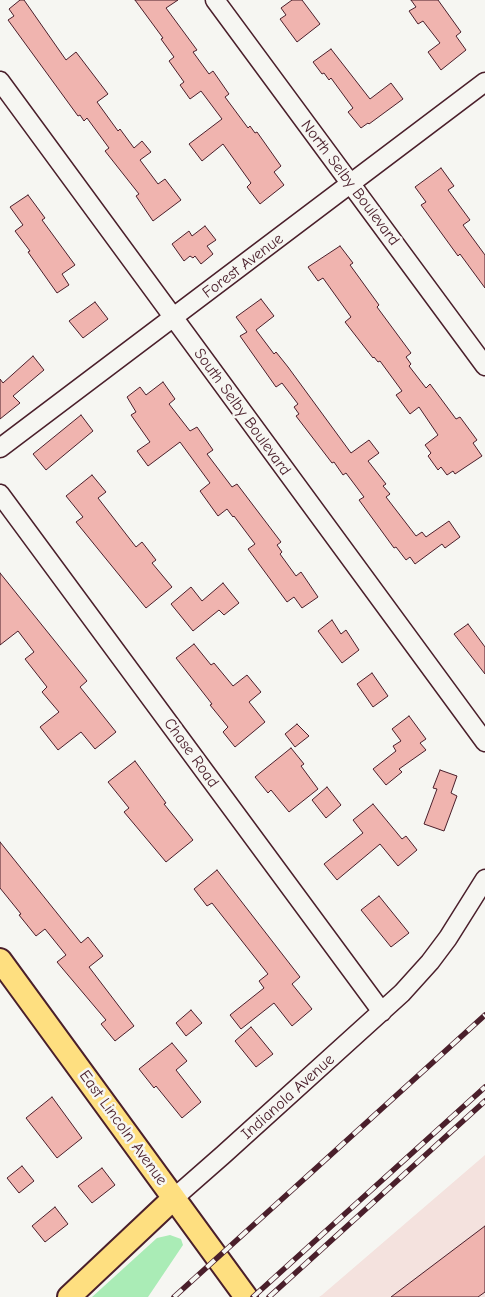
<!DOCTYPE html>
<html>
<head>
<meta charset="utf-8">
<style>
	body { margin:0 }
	canvas { display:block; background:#f6f6f2 }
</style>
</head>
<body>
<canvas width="485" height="1297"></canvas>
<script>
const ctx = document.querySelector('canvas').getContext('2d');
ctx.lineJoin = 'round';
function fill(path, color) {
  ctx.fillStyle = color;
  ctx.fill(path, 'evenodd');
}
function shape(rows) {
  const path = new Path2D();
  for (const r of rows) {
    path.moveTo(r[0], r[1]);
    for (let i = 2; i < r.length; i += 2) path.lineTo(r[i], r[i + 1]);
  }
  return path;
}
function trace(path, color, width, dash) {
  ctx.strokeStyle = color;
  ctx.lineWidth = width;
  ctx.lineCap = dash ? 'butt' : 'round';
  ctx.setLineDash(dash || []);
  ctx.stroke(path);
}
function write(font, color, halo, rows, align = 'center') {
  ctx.font = font + ' "Comic Neue",sans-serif';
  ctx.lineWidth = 5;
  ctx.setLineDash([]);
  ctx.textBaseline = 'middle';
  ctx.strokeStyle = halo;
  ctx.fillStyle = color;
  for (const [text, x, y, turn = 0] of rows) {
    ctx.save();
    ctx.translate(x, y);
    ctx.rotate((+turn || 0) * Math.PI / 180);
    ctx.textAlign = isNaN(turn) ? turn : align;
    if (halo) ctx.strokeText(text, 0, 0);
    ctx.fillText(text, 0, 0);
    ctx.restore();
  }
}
const built = shape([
	[485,1155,485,1297,319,1297,322,1295]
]);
const green = shape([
	[170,1235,181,1239,183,1245,148,1297,92,1297,157,1238]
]);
const building = shape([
	[20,0,24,0,66,60,76,52,108,94,97,102,118,131,120,129,134,148,142,141,151,152,140,160,158,184,165,179,181,200,153,221,136,196,139,194,105,151,109,148,87,118,84,121,80,115,78,116,8,20,14,16,9,9,20,0],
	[135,0,178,0,166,8,197,50,193,52,209,74,213,71,229,94,225,97,248,128,250,126,255,133,257,132,281,166,274,172,284,185,260,204,247,187,251,183,223,144,202,161,189,144,222,119,201,91,190,99,180,85,184,82,169,61,174,57,161,39,163,38,135,0],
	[292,0,302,0,320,24,297,42,280,19,286,15,281,8,292,0],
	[411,0,438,0,461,32,456,36,466,50,441,70,428,52,440,43,423,21,418,24,409,11,416,7,411,0],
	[331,49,370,99,391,83,403,99,369,124,368,123,361,128,348,112,353,108,331,78,329,80,324,73,322,74,313,62,331,49],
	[441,168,454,186,448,190,470,220,463,225,485,255,485,288,460,254,458,256,421,205,426,202,415,187,441,168],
	[28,195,45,218,42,220,75,265,62,274,69,285,57,293,28,252,30,251,15,231,23,225,10,207,28,195],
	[205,226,216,240,207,246,213,254,201,264,195,256,193,258,190,256,184,261,172,244,189,231,192,236,205,226],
	[340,246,353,263,350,265,379,305,377,307,411,353,406,357,411,364,409,366,426,388,430,384,456,419,460,417,477,440,473,443,482,456,455,474,453,471,447,475,441,467,438,470,428,456,431,453,425,445,438,435,419,407,410,414,396,395,402,391,380,361,378,362,374,357,373,358,345,322,351,317,323,278,318,281,308,267,340,246],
	[261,299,274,316,256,330,274,354,276,352,288,367,351,453,369,440,379,453,368,461,386,484,383,486,390,494,386,497,416,536,422,532,426,537,449,521,460,537,445,548,442,544,415,564,410,557,406,560,396,547,394,548,359,500,364,497,346,473,343,475,334,462,332,463,296,416,299,414,294,407,298,404,282,383,276,387,240,336,247,332,236,317,261,299],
	[95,302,108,319,83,338,69,321,95,302],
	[33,356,44,370,13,396,20,403,0,419,0,379,3,383,33,356],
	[163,382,175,399,169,404,190,431,197,427,213,450,207,454,232,487,237,484,281,542,277,545,282,552,280,554,296,576,301,572,318,597,302,608,294,597,287,602,248,549,255,544,234,516,233,517,227,509,218,516,200,491,210,483,180,442,148,466,137,451,150,442,131,415,136,412,127,397,140,387,146,395,163,382],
	[81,415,93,431,46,470,33,454,81,415],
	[92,475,106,492,98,498,136,547,142,542,156,560,152,563,172,587,146,608,76,522,83,517,66,496,92,475],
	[0,573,87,681,80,687,116,732,95,749,81,732,58,750,40,727,59,712,42,692,47,687,25,659,34,652,18,631,0,645,0,573],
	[223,583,239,603,224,615,219,610,193,631,171,604,191,587,202,601,223,583],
	[332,620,341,634,346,630,359,650,342,663,318,631,332,620],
	[468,624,485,647,485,674,454,634,468,624],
	[194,644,211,665,214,663,233,686,247,675,261,692,249,702,265,722,235,747,223,732,228,727,210,705,212,704,176,658,194,644],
	[372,673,388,696,373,707,357,684,372,673],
	[409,716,426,739,420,743,426,750,399,769,402,772,386,785,373,769,396,751,393,746,401,741,392,729,409,716],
	[297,724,309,736,295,747,285,734,297,724],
	[291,748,304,764,301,766,318,789,289,812,271,790,268,793,255,777,291,748],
	[135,761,166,803,164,804,193,840,166,862,124,812,129,808,108,782,135,761],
	[440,770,457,776,451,793,457,796,444,831,424,824,437,789,433,788,440,770],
	[327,787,341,805,326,818,312,800,327,787],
	[373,804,402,839,406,836,417,850,398,866,380,844,337,880,324,864,363,833,353,820,373,804],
	[0,842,81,943,88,937,103,956,89,967,134,1026,115,1041,101,1024,106,1020,57,962,66,955,45,929,36,936,19,915,21,914,0,888,0,842],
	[217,870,300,977,292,984,312,1009,292,1026,274,1003,241,1029,230,1015,264,988,259,981,268,974,212,903,207,906,194,889,217,870],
	[379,896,409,933,391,947,361,910,379,896],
	[191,1010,202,1023,186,1036,176,1023,191,1010],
	[251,1027,273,1054,256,1067,235,1041,251,1027],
	[172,1043,187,1061,176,1070,201,1102,182,1118,156,1086,154,1088,139,1069,172,1043],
	[52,1097,82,1138,57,1158,26,1118,52,1097],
	[22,1166,34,1181,19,1193,7,1178,22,1166],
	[102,1168,115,1185,92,1203,78,1186,102,1168],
	[55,1207,68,1224,45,1242,32,1226,55,1207],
	[485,1226,485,1292,478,1297,391,1297,485,1226]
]);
const minor = shape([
	[215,0,485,366],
	[0,81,485,742],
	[0,448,485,82],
	[0,494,382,1012],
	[174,1198,223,1155,402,993,430,962,448,938,485,879]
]);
const major = shape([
	[0,960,246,1297],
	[69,1297,174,1198]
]);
const rail = shape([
	[174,1297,485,1015],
	[253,1297,485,1087],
	[269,1297,485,1101]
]);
const streetNames = [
	["North Selby Boulevard",350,183,53],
	["Forest Avenue",243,266,-37],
	["South Selby Boulevard",242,412,54],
	["Chase Road",191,753,54],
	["Indianola Avenue",288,1097,-42],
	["East Lincoln Avenue",123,1128,54]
];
fill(built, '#f4e2de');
fill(green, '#aaecb6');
fill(building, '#f0b4af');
trace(building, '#4a1f2b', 1);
trace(minor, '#4a1f2b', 21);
trace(major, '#4a1f2b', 26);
trace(minor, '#f6f6f2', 18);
trace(major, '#fedf80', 22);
trace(rail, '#4a1f2b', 5.5);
trace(rail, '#f6f6f2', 4, [11]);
write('16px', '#4a1f2b', '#f6f6f2', streetNames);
</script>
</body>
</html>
